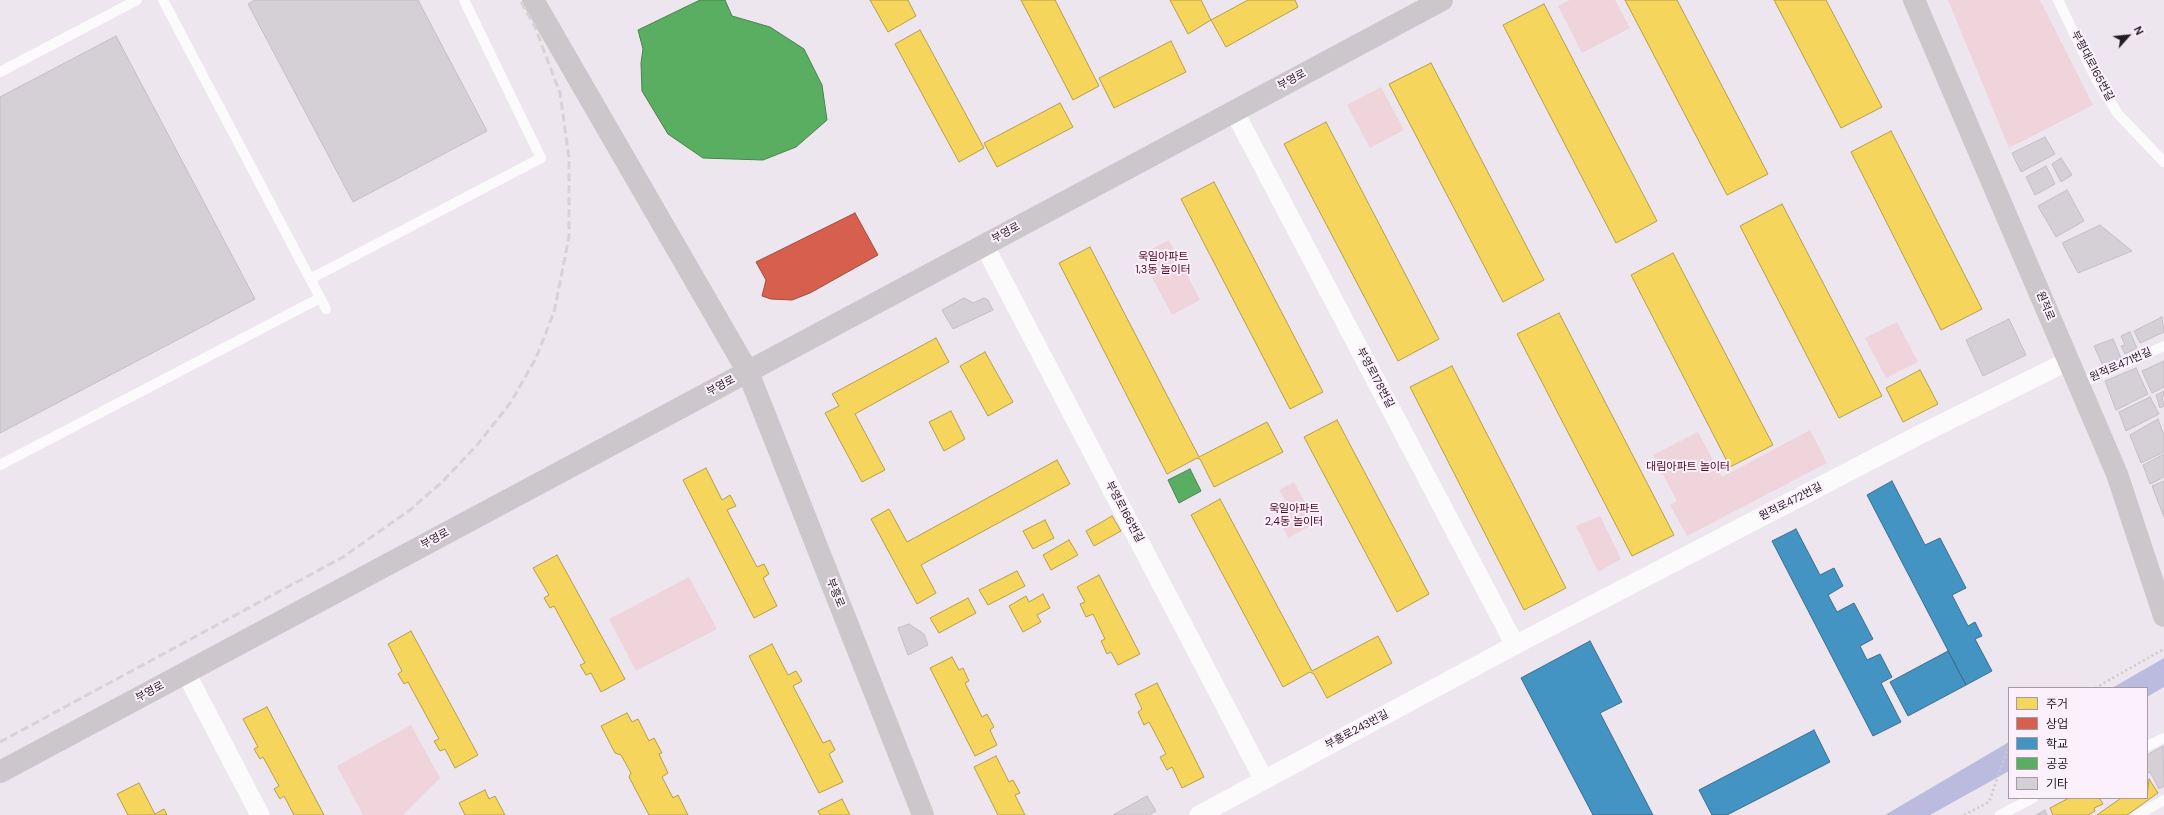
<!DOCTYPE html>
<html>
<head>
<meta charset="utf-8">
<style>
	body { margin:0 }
	#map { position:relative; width:2164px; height:815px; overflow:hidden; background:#eee6ee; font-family:"DM Sans","Noto Sans KR",sans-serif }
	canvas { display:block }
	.legend { position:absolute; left:2008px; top:687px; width:140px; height:112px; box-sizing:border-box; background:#fdf0fd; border:1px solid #a59ba5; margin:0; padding:5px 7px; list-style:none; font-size:12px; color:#221c22 }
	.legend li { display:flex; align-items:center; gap:8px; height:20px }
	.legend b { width:20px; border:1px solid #a59ba5 }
	.north { position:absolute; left:2108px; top:16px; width:40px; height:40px; -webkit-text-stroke:3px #fdf0fd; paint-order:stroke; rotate:63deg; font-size:11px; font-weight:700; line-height:16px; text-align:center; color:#221c22 }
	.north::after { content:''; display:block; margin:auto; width:14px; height:18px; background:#221c22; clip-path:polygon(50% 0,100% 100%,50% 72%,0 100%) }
</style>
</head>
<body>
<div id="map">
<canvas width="2164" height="815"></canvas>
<ul class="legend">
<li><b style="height:11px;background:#f6d55c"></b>주거</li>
<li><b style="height:11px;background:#d6604d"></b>상업</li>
<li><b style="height:11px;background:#4393c3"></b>학교</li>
<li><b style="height:11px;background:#5aae61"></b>공공</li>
<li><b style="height:11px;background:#d5d0d6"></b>기타</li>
</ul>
<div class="north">N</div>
</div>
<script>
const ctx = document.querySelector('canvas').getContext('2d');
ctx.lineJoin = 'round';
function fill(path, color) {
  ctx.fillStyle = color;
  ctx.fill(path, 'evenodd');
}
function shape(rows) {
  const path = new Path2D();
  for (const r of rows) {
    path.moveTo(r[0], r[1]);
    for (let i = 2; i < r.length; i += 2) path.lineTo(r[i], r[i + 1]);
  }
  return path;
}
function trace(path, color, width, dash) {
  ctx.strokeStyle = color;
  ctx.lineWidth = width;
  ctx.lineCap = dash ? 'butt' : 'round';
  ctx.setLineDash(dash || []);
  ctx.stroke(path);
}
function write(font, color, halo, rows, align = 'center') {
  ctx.font = font + ' "DM Sans","Noto Sans KR",sans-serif';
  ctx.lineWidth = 4;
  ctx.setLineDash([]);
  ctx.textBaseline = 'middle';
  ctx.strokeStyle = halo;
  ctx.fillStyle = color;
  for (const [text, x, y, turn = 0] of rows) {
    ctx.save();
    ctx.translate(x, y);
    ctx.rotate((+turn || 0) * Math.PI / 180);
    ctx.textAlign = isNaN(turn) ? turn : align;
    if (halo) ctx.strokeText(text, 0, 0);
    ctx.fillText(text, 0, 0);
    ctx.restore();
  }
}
const green = shape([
	[1570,0,1615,0,1630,28,1582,53,1558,6],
	[1948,0,2040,0,2093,105,2009,148],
	[1381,87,1404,130,1370,148,1347,105],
	[1169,240,1200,300,1172,315,1140,255],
	[1897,322,1918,362,1886,378,1865,338],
	[1810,430,1827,463,1687,536,1670,505,1677,501,1653,455,1698,432,1722,477],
	[1294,482,1316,523,1288,538,1273,507,1285,500,1279,490],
	[1600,516,1621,559,1598,572,1576,526],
	[689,577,717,629,636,671,609,619],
	[411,725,440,778,403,815,363,815,337,766]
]);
const water = shape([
	[2164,658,2164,687,2147,697,2147,688,2112,688],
	[2009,742,2009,771,1930,815,1885,815]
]);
const homes = shape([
	[870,0,908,0,916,16,888,32,870,0],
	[1021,0,1055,0,1099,86,1073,100,1021,0],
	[1170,0,1201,0,1211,20,1188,34,1170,0],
	[1248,0,1295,0,1298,7,1226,47,1211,20,1248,0],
	[1625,0,1677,0,1768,174,1727,195,1625,0],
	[1774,0,1826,0,1882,107,1841,128,1774,0],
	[1544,4,1657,221,1616,243,1503,25,1544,4],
	[920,30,984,148,959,162,895,44,920,30],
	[1171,41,1186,72,1114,108,1099,78,1171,41],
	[1431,63,1544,280,1503,302,1389,84,1431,63],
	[1060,103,1073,127,997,167,984,143,1060,103],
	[1326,122,1439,339,1398,361,1284,144,1326,122],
	[1891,131,1982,309,1941,330,1851,152,1891,131],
	[1214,182,1323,392,1290,409,1181,199,1214,182],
	[1782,204,1882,396,1839,418,1740,226,1782,204],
	[1090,247,1199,457,1267,422,1283,452,1214,487,1200,459,1197,458,1167,474,1059,263,1090,247],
	[1673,253,1773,445,1730,467,1631,275,1673,253],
	[1559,313,1674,535,1632,556,1517,334,1559,313],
	[936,338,949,362,855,414,885,470,862,482,825,413,839,406,832,394,936,338],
	[985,352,1013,402,988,416,960,366,985,352],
	[1452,366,1566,588,1524,610,1410,387,1452,366],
	[1920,370,1938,404,1903,422,1886,388,1920,370],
	[951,411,965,439,944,451,929,422,951,411],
	[1337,420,1429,594,1397,612,1304,437,1337,420],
	[1057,460,1070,484,921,565,936,593,917,604,871,519,889,509,907,542,1057,460],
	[706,468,722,500,730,495,736,506,727,510,757,567,764,564,769,574,763,578,777,606,754,618,683,480,706,468],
	[1220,499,1312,671,1378,636,1392,663,1327,698,1314,674,1310,672,1283,687,1191,515,1220,499],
	[1112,516,1121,531,1094,546,1086,531,1112,516],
	[1045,520,1054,538,1033,549,1023,531,1045,520],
	[1069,540,1078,555,1051,570,1043,555,1069,540],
	[557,555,625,679,601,692,591,673,586,675,580,665,585,663,554,606,550,608,544,598,549,595,533,568,557,555],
	[1017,571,1025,586,988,605,979,590,1017,571],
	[1099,575,1140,654,1118,665,1111,652,1107,654,1101,641,1105,639,1093,614,1086,617,1080,604,1085,602,1077,587,1099,575],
	[1043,594,1050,608,1037,615,1041,622,1023,632,1009,606,1026,596,1029,602,1043,594],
	[968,598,976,613,939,633,930,618,968,598],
	[411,631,478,755,455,768,445,749,440,751,434,741,439,739,408,682,404,684,398,674,402,671,388,644,411,631],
	[772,644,788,675,796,671,802,681,793,686,823,743,830,740,835,750,829,754,843,782,819,793,749,656,772,644],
	[952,657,959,670,963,668,969,681,965,683,982,717,987,714,994,727,990,730,997,745,975,756,930,668,952,657],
	[1157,683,1204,777,1182,788,1172,767,1167,770,1160,757,1166,754,1149,722,1144,725,1138,712,1142,709,1135,694,1157,683],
	[267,707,324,815,294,815,284,796,280,799,274,789,279,786,263,757,260,759,254,749,258,747,243,719,267,707],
	[627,713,632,722,638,719,649,741,654,738,662,753,659,754,668,773,662,777,673,798,678,795,688,815,649,815,629,777,631,773,621,755,615,753,601,726,627,713],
	[996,756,1009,782,1013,780,1020,793,1015,795,1025,815,998,815,974,767,996,756],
	[2149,779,2158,793,2127,815,2097,815,2121,798,2147,798,2149,779],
	[139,783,155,814,164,809,167,815,128,815,117,794,139,783],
	[485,790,489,799,495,796,505,815,465,815,459,803,485,790],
	[2069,798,2103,798,2100,799,2103,804,2094,808,2095,811,2088,815,2053,815,2050,808,2069,798],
	[842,799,850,815,820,815,818,811,842,799]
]);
const shops = shape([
	[855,213,878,255,810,293,792,300,771,299,762,296,766,280,756,262,855,213]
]);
const schools = shape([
	[1892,481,1925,545,1940,538,1966,588,1952,595,1968,626,1975,622,1982,636,1975,639,1992,671,1966,685,1867,495,1892,481],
	[1796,529,1820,575,1834,568,1843,586,1828,595,1837,612,1854,603,1873,639,1860,646,1867,660,1880,654,1892,677,1881,683,1901,722,1873,736,1772,541,1796,529],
	[1590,641,1622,702,1600,713,1653,815,1593,815,1521,678,1590,641],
	[1948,651,1966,685,1908,716,1890,682,1948,651],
	[1814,730,1830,762,1727,815,1712,815,1699,790,1814,730]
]);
const public = shape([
	[700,0,725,0,732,16,770,27,804,49,822,85,827,120,796,147,763,160,703,158,668,134,642,91,641,63,643,49,638,30,700,0],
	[1190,469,1201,491,1179,503,1168,480,1190,469]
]);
const building = shape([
	[255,0,418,0,487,131,353,202,248,4,255,0],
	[116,36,255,299,0,433,0,97,116,36],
	[2045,137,2055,154,2021,172,2012,153,2045,137],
	[2061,158,2072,175,2061,182,2052,164,2061,158],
	[2046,166,2055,184,2035,195,2026,177,2046,166],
	[2067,190,2084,221,2056,237,2038,206,2067,190],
	[2100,225,2132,251,2078,273,2062,243,2100,225],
	[964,298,973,303,984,298,988,300,993,310,953,329,942,310,964,298],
	[2162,317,2164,332,2140,343,2134,331,2162,317],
	[2009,319,2026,355,1983,376,1966,340,2009,319],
	[2130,332,2137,348,2125,354,2121,346,2125,345,2121,336,2130,332],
	[2113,339,2121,358,2103,366,2094,346,2113,339],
	[2164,361,2164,387,2152,393,2142,371,2164,361],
	[2136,368,2148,394,2116,410,2105,381,2136,368],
	[2164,391,2164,396,2162,397,2164,406,2160,408,2156,395,2164,391],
	[2150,397,2159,414,2126,431,2119,412,2150,397],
	[2158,419,2164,435,2164,452,2141,463,2130,435,2158,419],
	[2164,454,2164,477,2150,484,2143,465,2164,454],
	[2164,481,2164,517,2152,486,2164,481],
	[909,624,924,634,928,645,908,655,898,628,909,624],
	[2163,746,2164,786,2159,789,2150,772,2147,773,2147,755,2163,746],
	[1147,796,1156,811,1149,815,1113,815,1147,796],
	[2045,810,2047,815,2036,815,2045,810]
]);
const path = shape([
	[2095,688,2164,649],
	[1964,815,1989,802,2009,745]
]);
const lane = shape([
	[163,0,326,309],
	[2058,0,2095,77,2118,114,2164,162],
	[0,72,137,0],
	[310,279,541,158,464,0],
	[2078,384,2164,346],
	[0,465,320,298],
	[2147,746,2164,738],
	[2000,815,2033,798],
	[2137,815,2164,800]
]);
const street = shape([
	[1234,111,1515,645],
	[984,245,1264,780],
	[186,673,260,815],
	[1199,815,1515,645,1921,434,2068,361]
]);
const secondary = shape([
	[533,0,748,372,923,815],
	[1914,0,2117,474,2164,616],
	[0,772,1442,0]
]);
const rail = shape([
	[0,742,343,557,410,510,443,481,478,444,511,402,536,358,554,312,569,237,569,158,560,93,535,27,520,0]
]);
const streetNames = [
	["부평대로165번길",2092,66,62],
	["부영로",1292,80,-28],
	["부영로",1006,233,-28],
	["원적로",2045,306,67],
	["원적로471번길",2121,365,-24],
	["부영로178번길",1375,378,62],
	["부영로",721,386,-28],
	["원적로472번길",1791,502,-27],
	["부영로166번길",1124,512,62],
	["부영로",435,539,-28],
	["부흥로",835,593,68],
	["부영로",150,692,-28],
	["부흥로243번길",1357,730,-28]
];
const parkNames = [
	["욱일아파트",1163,257],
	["1,3동 놀이터",1163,270],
	["대림아파트 놀이터",1688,467],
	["욱일아파트",1294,509],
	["2,4동 놀이터",1294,522]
];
fill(green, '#efd4db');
fill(water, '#babbde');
fill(homes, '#f6d55c');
trace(homes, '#b69e4b', 1);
fill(shops, '#d6604d');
trace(shops, '#a04c40', 1);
fill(schools, '#4393c3');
trace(schools, '#396f93', 1);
fill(public, '#5aae61');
trace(public, '#49824e', 1);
fill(building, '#d5d0d6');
trace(building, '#c3bec5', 1);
trace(path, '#ccc9cc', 2.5, [2, 3]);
trace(lane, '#fcfbfc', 10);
trace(street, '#fcfbfc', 19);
trace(secondary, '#ccc7ca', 22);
trace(rail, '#d5d3d5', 3, [8, 4]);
write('11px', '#221c22', '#fdf0fd', streetNames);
write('11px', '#4e0a1e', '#fdf0fd', parkNames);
</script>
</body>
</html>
